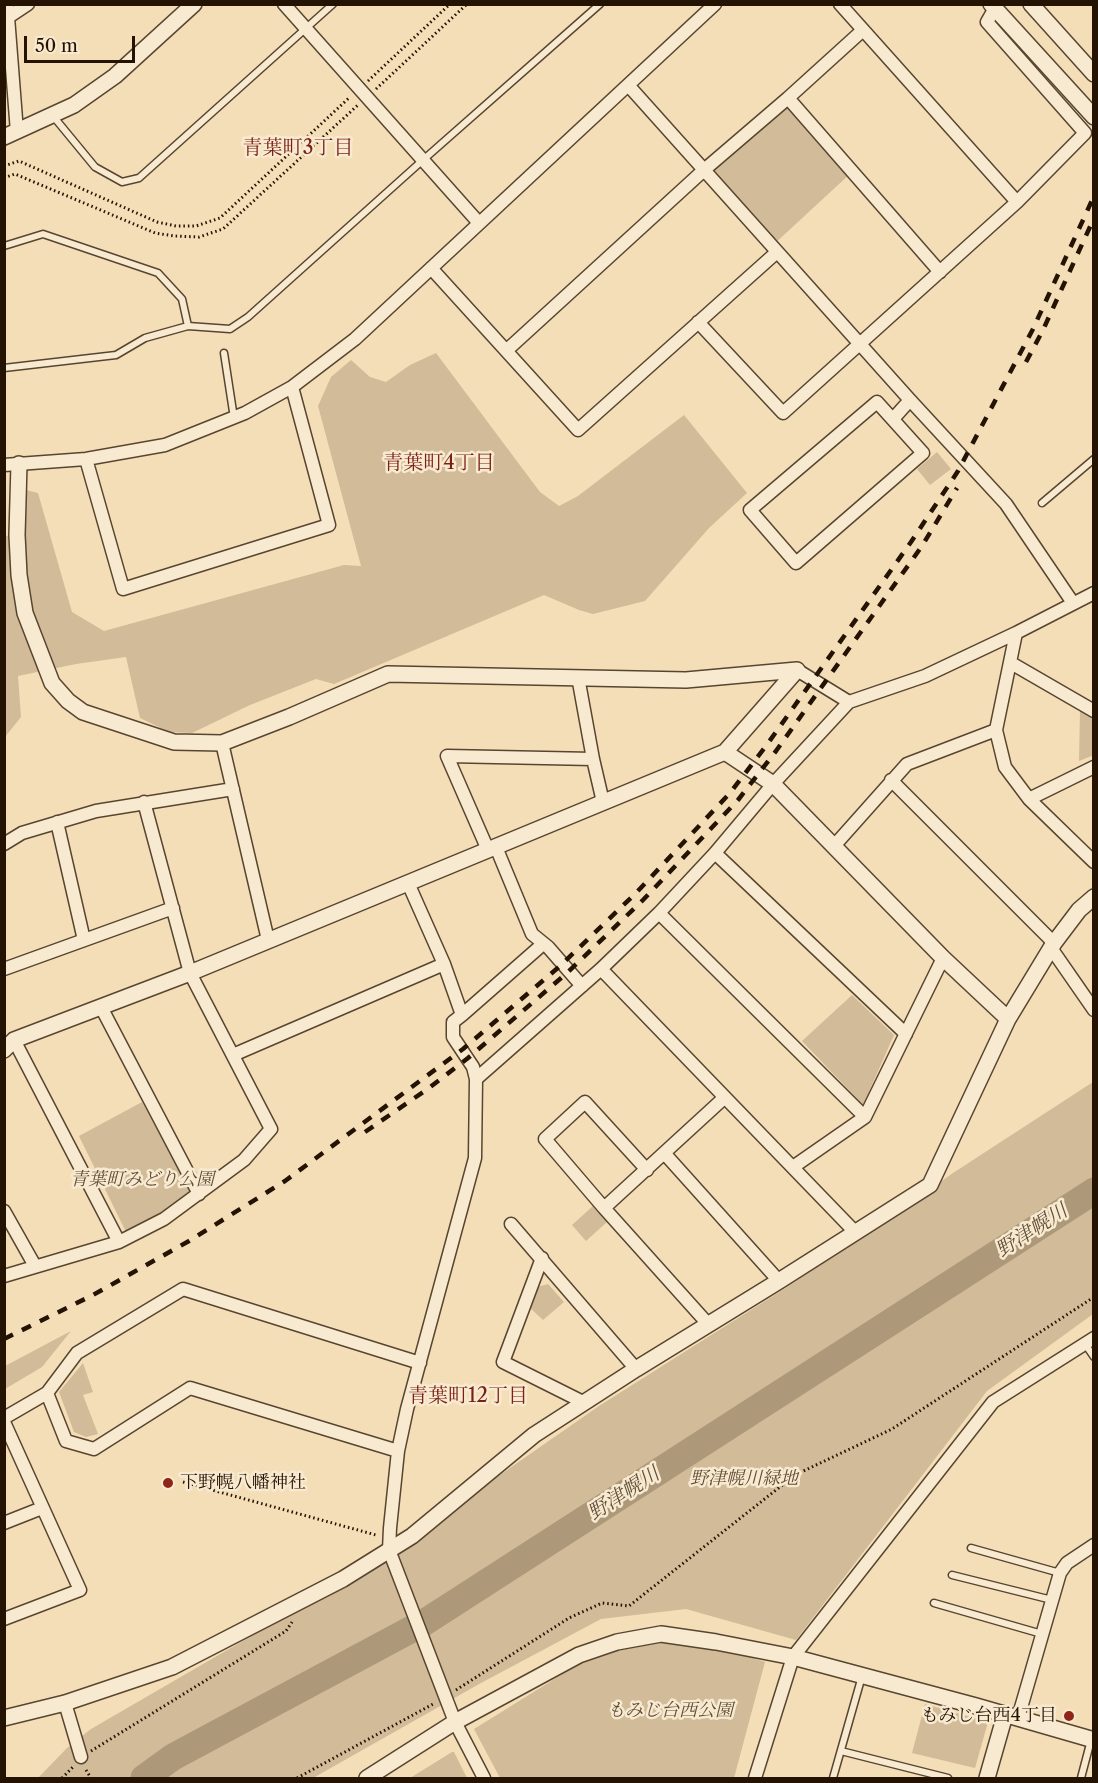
<!DOCTYPE html>
<html>
<head>
<meta charset="utf-8">
<style>
	body { margin:0 }
	#map { position:relative; width:1098px; height:1783px; overflow:hidden; background:#f4deb7; font-family:"Libre Caslon Text",serif }
	canvas { display:block }
	.frame { position:absolute; inset:0; border:6px solid #241203; pointer-events:none }
	.scale { position:absolute; left:24px; top:36px; width:111px; height:27px; box-sizing:border-box; border:3px solid #241203; border-top:0; padding-left:8px; font-size:18px; line-height:21px; white-space:nowrap; color:#241203; -webkit-text-stroke:4px #f8ead0; paint-order:stroke }
</style>
</head>
<body>
<div id="map">
<canvas width="1098" height="1783"></canvas>
<div class="frame"></div>
<div class="scale">50 m</div>
</div>
<script>
const ctx = document.querySelector('canvas').getContext('2d');
ctx.lineJoin = 'round';
function fill(path, color) {
  ctx.fillStyle = color;
  ctx.fill(path, 'evenodd');
}
function shape(rows) {
  const path = new Path2D();
  for (const r of rows) {
    path.moveTo(r[0], r[1]);
    for (let i = 2; i < r.length; i += 2) path.lineTo(r[i], r[i + 1]);
  }
  return path;
}
function trace(path, color, width, dash) {
  ctx.strokeStyle = color;
  ctx.lineWidth = width;
  ctx.lineCap = dash ? 'butt' : 'round';
  ctx.setLineDash(dash || []);
  ctx.stroke(path);
}
function write(font, color, halo, rows, align = 'center') {
  ctx.font = font + ' "Libre Caslon Text","Noto Serif JP",serif';
  ctx.lineWidth = 5;
  ctx.setLineDash([]);
  ctx.textBaseline = 'middle';
  ctx.strokeStyle = halo;
  ctx.fillStyle = color;
  for (const [text, x, y, turn = 0] of rows) {
    ctx.save();
    ctx.translate(x, y);
    ctx.rotate((+turn || 0) * Math.PI / 180);
    ctx.textAlign = isNaN(turn) ? turn : align;
    if (halo) ctx.strokeText(text, 0, 0);
    ctx.fillText(text, 0, 0);
    ctx.restore();
  }
}
const green = shape([
	[788,98,852,172,772,246,704,170],
	[436,353,540,492,559,506,578,496,684,415,747,493,709,528,645,601,593,614,579,610,544,595,334,684,316,679,250,705,192,733,169,732,140,718,126,657,76,664,18,676,21,717,5,737,5,536,25,534,26,490,38,493,72,612,104,631,344,565,361,566,318,406,331,377,351,360,370,377,386,382,410,365],
	[937,452,951,469,930,485,917,469],
	[1080,710,1093,718,1094,755,1079,761],
	[852,995,894,1035,863,1105,802,1041],
	[1093,1082,1093,1314,987,1391,796,1640,686,1609,601,1619,481,1683,313,1778,38,1778,67,1748,91,1729,279,1620,404,1550,497,1477,599,1406,784,1289,883,1223,953,1173],
	[142,1102,190,1191,158,1215,126,1232,79,1136],
	[593,1206,607,1222,586,1241,572,1225],
	[548,1284,564,1302,543,1320,530,1308,537,1287],
	[71,1331,42,1367,5,1389,5,1366],
	[83,1363,93,1392,83,1395,98,1434,86,1437,74,1432,59,1392],
	[659,1642,699,1645,737,1653,765,1662,734,1778,500,1778,474,1729,582,1662,620,1650],
	[925,1704,988,1722,975,1768,912,1753],
	[452,1752,454,1752,467,1778,410,1778]
]);
const river = shape([
	[144,1778,173,1757,425,1622,1094,1191]
]);
const path = shape([
	[368,81,450,4],
	[376,89,467,4],
	[4,166,19,161,157,222,176,226,196,226,220,218,350,97],
	[4,178,15,174,155,233,174,236,199,237,223,229,358,105],
	[183,1482,376,1535],
	[456,1690,569,1618,602,1603,629,1606,795,1475,892,1429,1094,1297],
	[91,1751,286,1631,292,1622],
	[86,1770,91,1778],
	[62,1778,73,1767],
	[297,1778,435,1703]
]);
const service = shape([
	[53,116,95,167,122,182,139,178,333,4],
	[4,246,43,234,158,273,182,299,188,326],
	[224,353,234,418],
	[4,368,116,355,145,338,188,326,230,329,248,317,423,160,600,4],
	[1042,503,1094,459],
	[1085,1344,1094,1357],
	[971,1548,1060,1573],
	[952,1575,1052,1600],
	[934,1603,1042,1634],
	[841,1751,948,1778],
	[833,1778,862,1676],
	[1081,1778,1091,1740]
]);
const minor = shape([
	[7,4,17,132],
	[284,4,479,223],
	[840,4,1017,202],
	[4,20,28,4],
	[628,85,910,400,1006,504,1073,603],
	[788,98,940,272],
	[431,268,578,430,777,252],
	[698,322,783,413,1017,202,1085,133,987,22,995,8],
	[507,350,704,170,788,98,863,30],
	[877,402,923,453,796,563,750,510,877,402],
	[893,419,910,400],
	[86,459,123,589,329,525,292,387],
	[4,465,86,459,165,445,245,413,292,387,355,339,715,4],
	[1016,633,996,730,1005,767,1029,799,1094,862],
	[1011,663,1094,711],
	[797,670,849,702],
	[578,677,593,759,603,802],
	[222,743,268,940],
	[891,780,1054,943],
	[1029,799,1094,767],
	[57,822,84,940],
	[4,844,22,833,96,811,233,789],
	[834,846,907,764,996,730],
	[496,847,532,934,548,947,582,986],
	[488,850,447,756,593,759],
	[715,853,906,1034],
	[408,883,444,964,462,1015,543,944],
	[659,913,865,1117],
	[1051,948,1094,1010],
	[4,969,173,908],
	[601,969,856,1233],
	[101,1007,199,1194],
	[462,1015,453,1022,453,1037,473,1067,476,1079],
	[14,1040,119,1242],
	[233,1055,444,964],
	[665,1154,779,1281],
	[793,1167,865,1117,943,958],
	[604,1208,545,1139,585,1102,647,1170],
	[4,1211,35,1266],
	[511,1224,636,1369],
	[542,1258,503,1362,585,1403],
	[4,1276,119,1242,164,1219,244,1160,271,1129,190,973,144,802],
	[708,1324,604,1208,724,1098],
	[47,1393,66,1441,94,1449,190,1388,398,1451],
	[4,1418,47,1393,77,1353,183,1289,420,1363],
	[4,1422,80,1590,4,1619],
	[4,1523,42,1508],
	[65,1703,81,1757],
	[1018,1718,1060,1573,1067,1563,1094,1545],
	[484,1778,455,1722,389,1550,390,1528,398,1451,407,1409,475,1158,476,1079,601,969,659,913,715,853,773,784,849,702,925,676,1016,633,1094,593],
	[755,1778,793,1657,993,1402,1094,1338]
]);
const tertiary = shape([
	[991,4,1094,117],
	[1031,4,1094,74],
	[4,137,74,105,115,76,194,4],
	[725,752,773,784,943,958,1008,1019],
	[4,1050,14,1040,190,973,725,752,797,670,686,680,388,674,289,717,222,743,174,742,83,712,68,701,52,683,25,613,19,575,17,535,19,464],
	[4,1718,65,1703,172,1667,343,1579,412,1536,534,1435,636,1369,779,1281,930,1185,1008,1019,1054,943,1079,910,1094,897],
	[367,1778,455,1722,579,1655,617,1642,661,1634,716,1642,793,1657,976,1706,1094,1740],
	[987,1778,1005,1715]
]);
const rail = shape([
	[1026,362,1043,330,1094,218],
	[365,1132,429,1088,468,1058,567,973,643,900,738,800,776,751,922,546,957,488],
	[4,1339,93,1295,189,1241,285,1181,463,1049,560,966,636,893,730,793,766,746,911,542,958,471,1033,329,1094,196]
]);
const markers = [
	[168,1483,6,"#8f2418"],
	[1069,1716,6,"#8f2418"]
];
const parkNames = [
	["青葉町みどり公園",142,1180],
	["野津幌川緑地",744,1479],
	["もみじ台西公園",670,1711]
];
const poiNames = [
	["下野幌八幡神社",180,1483],
	["もみじ台西4丁目",1057,1716,"right"]
];
const neighbourhoodNames = [
	["青葉町3丁目",298,148],
	["青葉町4丁目",439,463],
	["青葉町12丁目",468,1396]
];
const waterNames = [
	["野津幌川",1032,1231,-33],
	["野津幌川",624,1494,-33]
];
fill(green, '#d1bb98');
trace(river, '#ad997a', 27);
trace(service, '#584530', 9);
trace(minor, '#584530', 15);
trace(tertiary, '#584530', 18);
trace(path, '#241203', 3, [1.5, 3]);
trace(service, '#f8ead0', 6);
trace(minor, '#f8ead0', 12);
trace(tertiary, '#f8ead0', 15);
trace(rail, '#241203', 4.5, [10, 10]);
for (const [x, y, r, color] of markers) {
  const dot = new Path2D();
  dot.arc(x, y, r, 0, 2 * Math.PI);
  ctx.fillStyle = color;
  ctx.fill(dot);
  trace(dot, '#f8ead0', 2);
}
write('italic 18px', '#614d37', '#f8ead0', parkNames);
write('18px', '#241203', '#f8ead0', poiNames, 'left');
write('20px', '#7a1f14', '#f8ead0', neighbourhoodNames);
write('italic 20px', '#624f39', '#f8ead0', waterNames);
</script>
</body>
</html>
